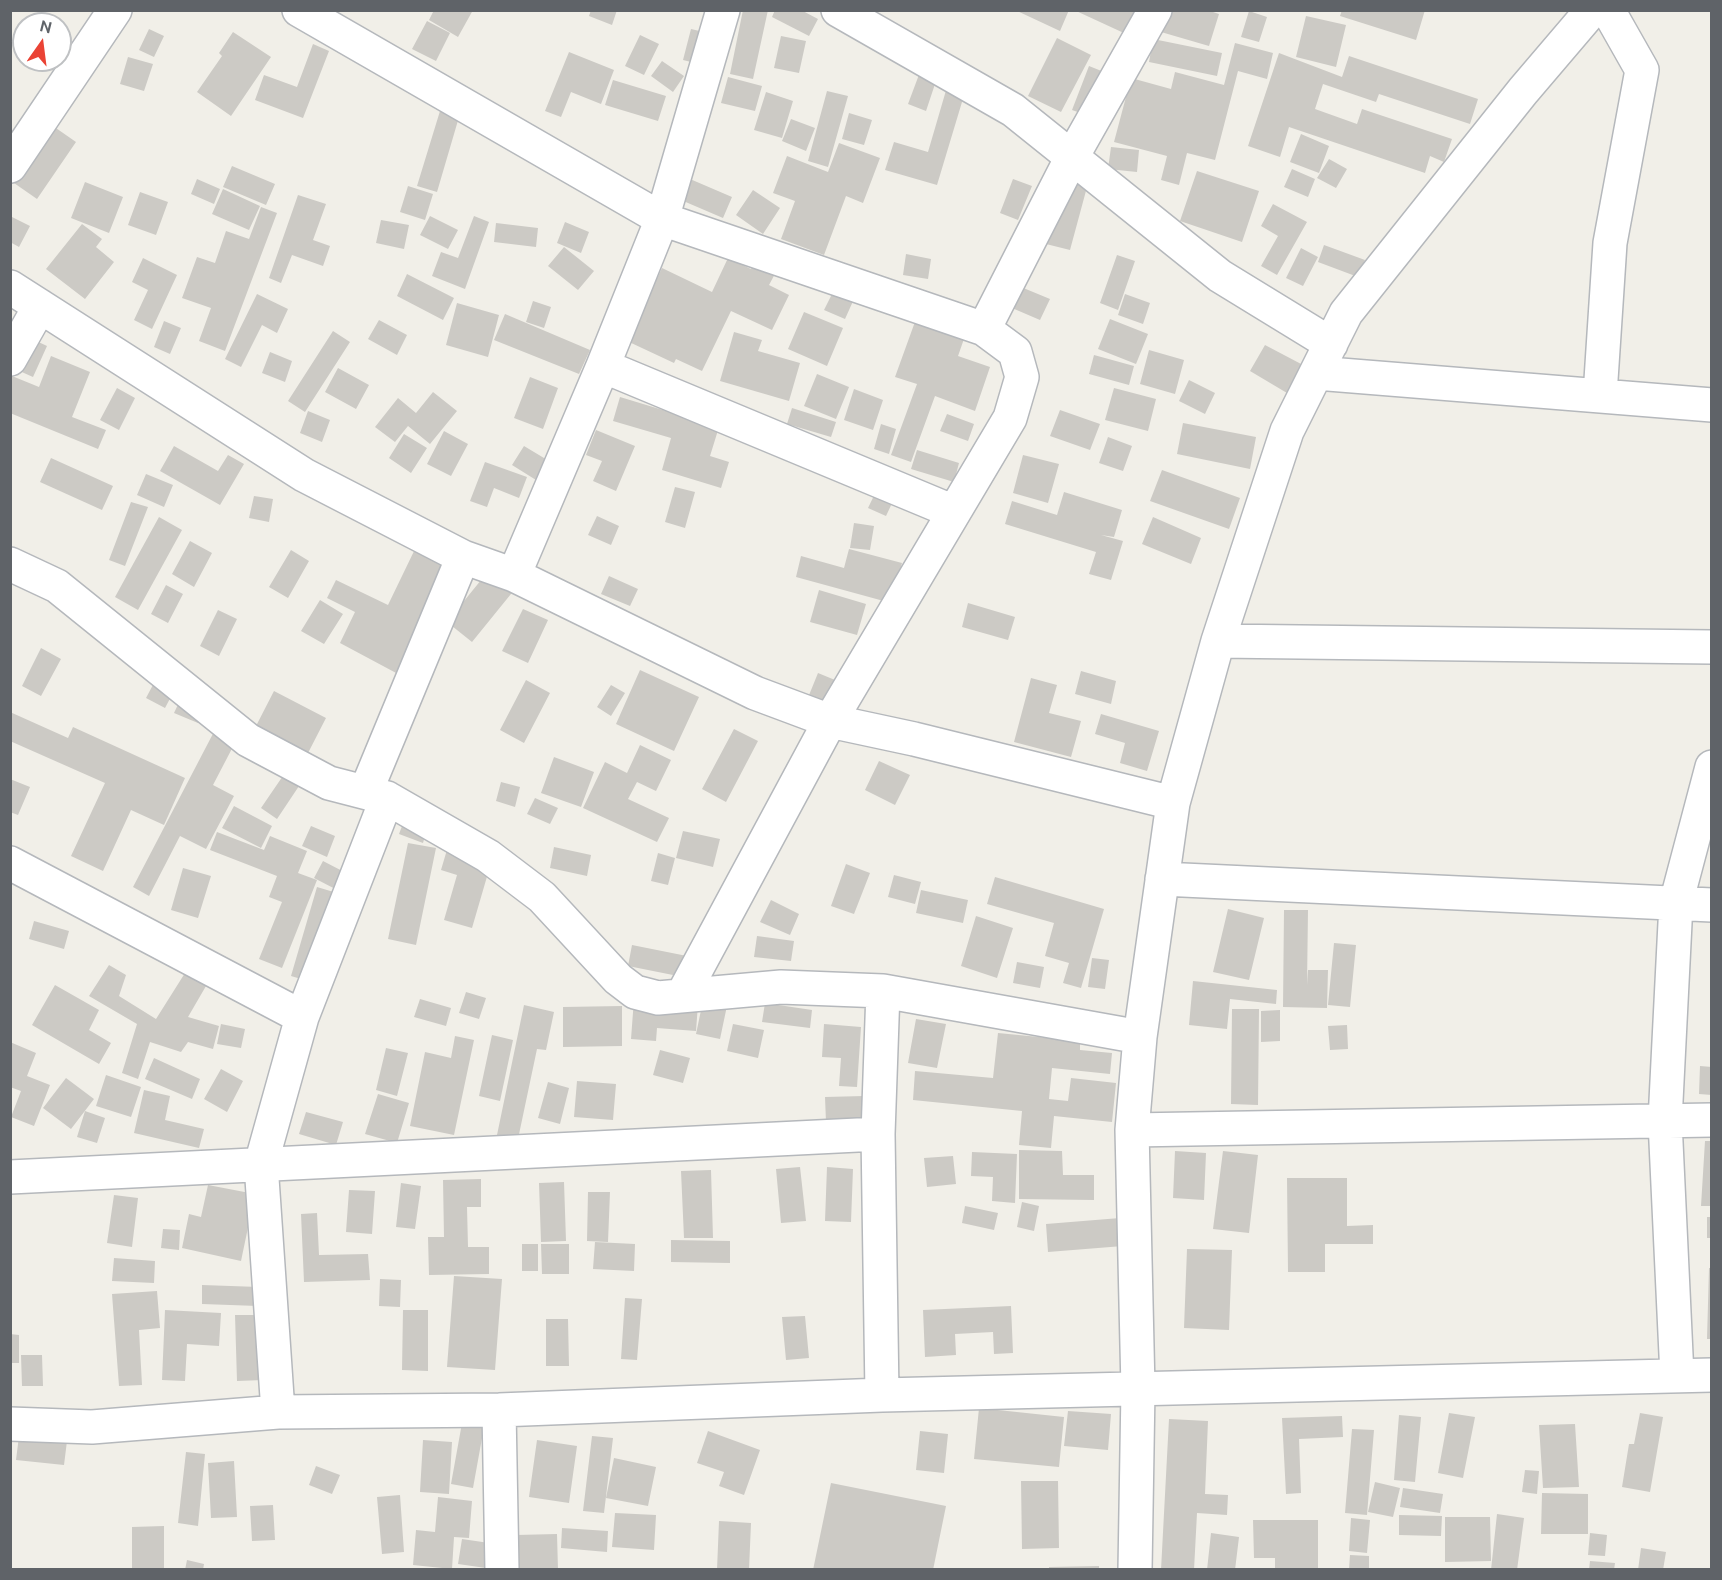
<!DOCTYPE html>
<html>
<head>
<meta charset="utf-8">
<style>
	body { margin:0 }
	#map { position:relative; width:1722px; height:1580px; overflow:hidden; background:#f1efe8; font-family:Ubuntu,sans-serif }
	canvas { display:block }
	.frame { position:absolute; inset:0; border:12px solid #5f6368; pointer-events:none }
	.north { position:absolute; left:12px; top:12px; width:60px; height:60px; box-sizing:border-box; background:#fff; border:2px solid #bfc1c3; border-radius:50%; rotate:14deg; font-size:16px; font-weight:700; line-height:24px; text-align:center; color:#5f6368 }
	.north::after { content:''; display:block; margin:auto; width:21px; height:27px; background:#ea4335; clip-path:polygon(50% 0,100% 100%,50% 72%,0 100%) }
</style>
</head>
<body>
<div id="map">
<canvas width="1722" height="1580"></canvas>
<div class="frame"></div>
<div class="north">N</div>
</div>
<script>
const ctx = document.querySelector('canvas').getContext('2d');
ctx.lineJoin = 'round';
function fill(path, color) {
  ctx.fillStyle = color;
  ctx.fill(path, 'evenodd');
}
function shape(rows) {
  const path = new Path2D();
  for (const r of rows) {
    path.moveTo(r[0], r[1]);
    for (let i = 2; i < r.length; i += 2) path.lineTo(r[i], r[i + 1]);
  }
  return path;
}
function trace(path, color, width, dash) {
  ctx.strokeStyle = color;
  ctx.lineWidth = width;
  ctx.lineCap = dash ? 'butt' : 'round';
  ctx.setLineDash(dash || []);
  ctx.stroke(path);
}
const building = shape([
	[434,10,473,10,458,37,429,20],
	[591,10,617,10,612,25,589,16],
	[743,10,768,10,753,79,730,74],
	[775,10,801,10,818,19,809,36,772,17],
	[1015,10,1069,10,1060,31],
	[1074,10,1152,10,1139,40],
	[1167,10,1207,10,1219,14,1209,46,1161,32],
	[1342,10,1425,10,1416,40,1340,16],
	[1249,11,1267,17,1259,42,1241,37],
	[1306,16,1346,25,1336,67,1296,57],
	[427,21,450,33,436,61,412,49],
	[149,29,164,36,154,57,139,50],
	[691,29,708,33,699,64,683,60],
	[233,32,271,57,231,116,197,92,222,56,219,53],
	[640,35,659,44,644,75,625,66],
	[781,36,806,41,799,73,774,68],
	[1057,38,1091,55,1061,112,1028,96],
	[1153,39,1222,53,1217,76,1149,62],
	[1235,43,1273,53,1267,79,1238,71,1215,160,1187,153,1179,185,1161,180,1167,156,1114,142,1131,78,1171,89,1175,72,1224,85],
	[313,44,329,51,303,118,255,100,264,75,297,87],
	[569,52,614,70,601,104,571,92,561,117,545,111],
	[1279,53,1342,77,1349,56,1478,99,1470,124,1379,94,1376,102,1323,84,1315,109,1357,124,1362,109,1452,139,1444,162,1430,156,1425,173,1289,127,1280,157,1248,146],
	[128,57,153,64,144,91,120,84],
	[662,61,684,76,673,92,651,76],
	[1089,66,1109,74,1092,117,1072,110],
	[920,72,937,78,926,111,908,104],
	[728,77,762,86,755,111,721,103],
	[613,80,666,96,658,121,605,105],
	[947,87,965,92,937,185,885,170,894,142,928,152],
	[827,91,848,96,828,167,808,161],
	[766,92,793,101,782,138,754,130],
	[440,111,459,117,437,192,417,186],
	[849,113,872,120,864,145,842,139],
	[791,119,815,128,806,151,782,141],
	[53,126,76,142,37,199,14,183],
	[1301,134,1329,146,1319,173,1290,162],
	[839,143,880,158,863,203,846,196,824,255,781,239,795,201,773,193,787,156,828,172],
	[1111,147,1139,150,1137,172,1108,169],
	[1329,159,1347,169,1336,188,1317,178],
	[232,166,275,184,266,205,223,187],
	[1062,168,1090,176,1070,250,1042,243],
	[1292,169,1315,179,1308,197,1284,187],
	[1197,171,1259,191,1242,242,1180,221],
	[197,179,220,189,214,204,191,194],
	[690,179,732,197,723,218,681,200],
	[1013,179,1032,186,1018,220,1000,213],
	[85,182,123,197,109,233,71,218],
	[408,186,433,194,425,220,400,212],
	[223,189,260,206,249,230,212,214],
	[753,190,780,208,763,234,736,215],
	[140,192,168,202,156,235,128,225],
	[298,195,326,204,313,240,330,246,323,266,292,255,281,283,269,278],
	[1273,204,1307,222,1277,275,1261,266,1278,236,1261,226],
	[261,207,277,213,225,351,199,341,211,308,182,298,197,257,215,263,226,231,249,239],
	[10,216,30,226,19,247,10,242],
	[430,216,458,230,448,249,420,235],
	[474,216,489,222,465,289,432,276,441,252,458,258],
	[381,220,409,225,404,249,376,243],
	[565,222,589,232,581,253,557,243],
	[496,223,538,228,536,247,494,242],
	[82,224,102,239,96,247,114,262,85,299,46,269],
	[1324,245,1365,260,1358,277,1318,262],
	[564,247,594,271,578,290,548,266],
	[1301,248,1318,257,1303,286,1286,278],
	[906,254,931,259,928,279,903,275],
	[1117,255,1135,261,1118,310,1100,303],
	[143,258,177,275,152,329,134,320,148,290,132,282],
	[728,258,751,269,755,262,776,272,769,285,789,295,772,330,731,311,702,371,676,359,674,363,627,341,662,268,712,292],
	[407,274,454,298,443,320,397,296],
	[1021,287,1050,299,1040,320,1012,308],
	[834,290,854,299,845,319,824,310],
	[257,294,288,309,277,333,262,325,241,367,225,359],
	[1125,294,1150,303,1143,324,1118,315],
	[533,301,551,307,544,328,526,322],
	[457,303,499,315,488,357,446,345],
	[804,312,843,328,827,366,788,349],
	[505,314,590,350,579,374,494,340],
	[916,319,965,336,958,356,990,367,975,411,935,396,911,462,891,455,917,384,895,377],
	[1110,319,1148,334,1136,364,1098,349],
	[379,320,407,335,397,355,368,339],
	[164,321,181,328,170,354,154,347],
	[333,331,350,342,305,412,288,401],
	[734,332,762,340,758,351,800,363,789,401,720,381],
	[30,338,47,346,33,377,15,369],
	[1265,345,1303,365,1287,393,1250,371],
	[1149,350,1184,360,1175,394,1140,384],
	[270,352,292,361,285,382,262,373],
	[1094,355,1134,366,1129,385,1089,374],
	[51,356,90,372,72,417,106,430,98,449,10,413,12,376,39,387],
	[338,368,369,385,356,409,325,392],
	[817,374,849,387,836,419,804,406],
	[530,377,558,388,543,429,514,418],
	[1189,380,1215,393,1205,414,1179,401],
	[117,388,135,398,119,430,100,420],
	[1114,388,1156,399,1148,431,1105,420],
	[854,389,883,400,873,430,844,420],
	[433,392,457,411,430,444,408,426,395,442,375,427,398,398,416,413],
	[620,397,719,427,710,456,729,462,721,488,662,470,671,438,613,421],
	[792,408,836,422,831,437,787,424],
	[1060,410,1100,424,1090,450,1050,436],
	[308,411,330,420,322,442,300,433],
	[947,414,974,424,968,441,940,431],
	[1183,423,1256,437,1250,469,1177,454],
	[881,424,896,429,889,454,874,449],
	[596,430,635,446,616,491,593,481,602,461,586,455],
	[444,431,468,444,451,476,427,464],
	[404,434,427,448,411,473,389,458],
	[1108,437,1132,446,1123,471,1099,463],
	[174,446,218,471,228,455,244,464,220,505,160,471],
	[524,446,549,461,536,480,512,465],
	[917,450,959,463,954,482,911,469],
	[1023,455,1059,464,1048,503,1013,493],
	[51,458,113,486,102,510,40,482],
	[485,462,527,477,519,498,494,488,487,507,470,501],
	[1162,470,1240,498,1229,529,1150,501],
	[146,474,173,485,164,507,137,495],
	[884,475,901,484,886,516,868,508],
	[675,487,695,492,685,528,665,522],
	[1064,492,1122,510,1114,537,1101,535,1123,541,1111,580,1089,574,1096,552,1005,524,1012,501,1057,515],
	[254,496,273,499,269,522,249,518],
	[131,502,148,507,125,566,109,560],
	[597,516,619,526,611,545,588,535],
	[159,517,182,530,138,610,115,597],
	[1153,517,1201,538,1191,564,1142,544],
	[854,523,874,526,870,550,850,548],
	[190,541,212,553,194,587,172,574],
	[416,547,451,564,398,674,340,643,355,612,327,598,336,580,388,605],
	[849,549,902,563,891,603,796,577,801,556,844,568],
	[291,550,309,561,288,598,269,587],
	[490,569,515,589,472,642,447,622],
	[609,576,638,589,630,606,601,594],
	[166,585,183,594,168,623,151,614],
	[819,590,866,604,857,635,810,622],
	[320,600,343,614,324,644,301,631],
	[968,603,1015,617,1008,640,962,627],
	[523,609,548,620,528,663,502,651],
	[218,610,237,619,219,656,200,646],
	[41,648,61,659,41,696,22,686],
	[640,670,699,697,674,751,616,724],
	[1081,671,1116,681,1111,704,1075,694],
	[818,673,835,680,822,712,805,705],
	[1031,678,1057,685,1049,713,1081,721,1071,757,1014,742],
	[526,680,550,693,524,743,500,730],
	[155,681,174,691,165,708,146,698],
	[611,685,625,693,611,716,597,707],
	[274,691,326,718,308,753,256,726],
	[182,696,206,707,198,723,174,713],
	[10,712,68,738,73,727,185,778,164,825,131,810,103,871,71,856,105,783,10,741],
	[1101,714,1159,731,1147,771,1120,763,1125,743,1095,734],
	[217,726,238,737,213,785,234,796,206,849,180,836,149,896,133,887],
	[734,729,758,741,726,802,702,789],
	[640,745,671,760,656,791,637,782,628,799,669,818,657,842,583,808,605,762,627,773],
	[554,757,594,772,581,807,541,793],
	[879,761,910,775,895,805,865,790],
	[289,767,305,777,277,819,261,808],
	[10,779,30,787,18,815,10,812],
	[501,782,520,787,515,807,496,801],
	[535,798,558,808,550,824,527,814],
	[234,806,272,826,261,848,222,828],
	[404,821,427,829,423,843,399,834],
	[311,826,335,836,327,857,302,846],
	[683,831,720,839,713,867,676,858],
	[217,832,264,850,270,836,307,851,298,873,317,880,282,968,259,959,282,902,269,897,277,876,210,850],
	[408,843,436,848,416,945,388,939],
	[449,843,493,856,472,928,444,920,457,875,441,870],
	[554,847,591,855,587,876,550,868],
	[658,853,675,858,668,885,651,881],
	[323,861,352,876,343,893,314,878],
	[846,864,870,873,854,914,831,906],
	[183,868,211,876,198,918,171,910],
	[894,875,921,882,915,904,888,897],
	[995,877,1104,909,1081,988,1063,983,1069,963,1045,956,1054,923,987,904],
	[317,887,337,893,311,982,291,976],
	[921,890,968,900,963,923,916,913],
	[771,900,799,914,790,935,760,922],
	[1228,909,1264,918,1249,980,1213,972],
	[1284,910,1308,910,1307,985,1308,970,1328,970,1327,1008,1283,1007],
	[976,916,1013,928,997,978,961,966],
	[34,921,69,931,64,949,29,939],
	[757,936,794,941,791,961,754,957],
	[1334,943,1356,945,1350,1007,1328,1005],
	[632,945,687,956,683,977,628,966],
	[1092,958,1109,960,1105,989,1088,987],
	[1017,962,1044,967,1040,988,1013,983],
	[109,965,126,975,119,996,156,1019,185,973,206,986,188,1017,219,1026,213,1049,188,1042,181,1052,150,1042,138,1079,122,1073,137,1024,89,996],
	[1193,981,1277,990,1276,1004,1230,999,1227,1029,1189,1025],
	[55,985,99,1010,89,1030,111,1043,99,1064,32,1025],
	[466,992,486,998,479,1019,459,1013],
	[704,996,728,1001,720,1039,696,1034],
	[420,999,451,1008,446,1026,414,1017],
	[634,999,698,1004,696,1031,657,1028,656,1041,631,1039],
	[765,1003,812,1010,810,1028,762,1022],
	[524,1005,554,1012,546,1050,537,1049,518,1139,497,1135],
	[622,1006,622,1046,563,1047,563,1007],
	[1232,1009,1259,1009,1258,1105,1231,1104],
	[1280,1010,1280,1041,1261,1042,1261,1011],
	[916,1019,946,1024,937,1068,908,1063],
	[221,1024,245,1029,241,1048,217,1044],
	[733,1024,764,1030,758,1058,727,1051],
	[824,1024,861,1027,857,1087,839,1086,841,1058,822,1057],
	[1347,1025,1348,1049,1330,1050,1328,1026],
	[998,1033,1080,1041,1080,1050,1112,1053,1110,1074,1052,1068,1049,1099,1068,1101,1071,1078,1116,1083,1112,1122,1054,1116,1051,1148,1019,1145,1022,1111,913,1100,915,1071,993,1078],
	[492,1035,513,1040,500,1101,479,1096],
	[455,1036,474,1040,454,1135,410,1126,425,1052,451,1058],
	[10,1042,36,1053,27,1076,50,1085,34,1126,11,1117,21,1091,10,1087],
	[386,1048,408,1053,397,1096,376,1090],
	[660,1050,690,1058,683,1083,653,1075],
	[154,1058,200,1079,192,1099,145,1079],
	[1700,1066,1712,1067,1712,1095,1699,1094],
	[221,1069,243,1081,227,1112,204,1099],
	[106,1075,141,1087,131,1117,96,1106],
	[66,1078,94,1099,71,1129,43,1108],
	[577,1081,616,1084,613,1120,574,1117],
	[548,1082,569,1088,560,1124,538,1118],
	[144,1090,170,1096,165,1120,204,1129,199,1148,134,1133],
	[378,1094,409,1103,397,1143,365,1134],
	[864,1096,865,1122,826,1122,825,1097],
	[85,1111,105,1118,97,1143,77,1137],
	[306,1112,343,1122,336,1145,299,1134],
	[1705,1141,1712,1141,1712,1206,1701,1206],
	[1019,1150,1062,1151,1063,1175,1094,1175,1094,1200,1019,1199],
	[1175,1151,1206,1153,1204,1200,1173,1198],
	[1223,1151,1258,1155,1249,1233,1213,1229],
	[972,1152,1017,1154,1015,1203,992,1201,993,1177,971,1176],
	[953,1156,956,1184,927,1187,924,1158],
	[800,1167,806,1221,781,1223,776,1169],
	[827,1167,853,1169,851,1222,825,1221],
	[711,1170,713,1238,684,1238,681,1171],
	[1287,1178,1347,1178,1347,1226,1373,1225,1373,1244,1325,1244,1325,1272,1288,1272],
	[481,1179,481,1207,467,1207,468,1247,489,1247,489,1274,429,1275,428,1237,444,1237,443,1180],
	[564,1182,566,1241,541,1242,539,1183],
	[401,1183,421,1186,415,1229,396,1227],
	[208,1185,255,1194,241,1261,182,1248,189,1214,201,1217],
	[349,1190,375,1191,372,1234,346,1232],
	[588,1192,610,1192,608,1242,587,1241],
	[114,1195,138,1198,132,1247,107,1243],
	[1022,1202,1039,1206,1034,1231,1017,1227],
	[965,1206,998,1213,994,1230,962,1223],
	[317,1213,319,1255,368,1254,370,1280,304,1282,301,1214],
	[1707,1217,1712,1217,1712,1238,1707,1238],
	[1120,1218,1123,1246,1048,1252,1046,1224],
	[163,1229,180,1230,179,1250,161,1248],
	[671,1240,730,1241,730,1263,671,1262],
	[595,1242,635,1244,634,1271,593,1269],
	[522,1244,538,1244,538,1271,522,1271],
	[541,1244,569,1244,569,1274,542,1274],
	[1187,1249,1232,1250,1229,1330,1184,1328],
	[114,1258,155,1261,154,1283,112,1281],
	[1709,1268,1712,1268,1712,1339,1707,1339],
	[454,1276,502,1279,495,1370,447,1367],
	[380,1279,401,1280,400,1307,379,1306],
	[202,1285,259,1287,258,1306,202,1304],
	[157,1291,160,1328,139,1330,142,1385,119,1386,112,1294],
	[625,1298,642,1299,637,1360,621,1359],
	[1011,1306,1013,1353,994,1354,993,1332,955,1334,956,1355,925,1357,923,1310],
	[165,1310,221,1313,219,1346,187,1344,185,1381,162,1380],
	[403,1310,428,1310,428,1371,402,1370],
	[235,1315,260,1315,263,1380,237,1381],
	[805,1316,809,1358,786,1360,782,1317],
	[546,1319,568,1319,569,1366,546,1366],
	[10,1334,19,1335,19,1363,10,1363],
	[21,1355,42,1355,43,1386,22,1386],
	[979,1408,1064,1417,1059,1467,974,1459],
	[1068,1411,1111,1414,1108,1450,1064,1446],
	[1449,1413,1475,1417,1463,1478,1438,1473],
	[1640,1413,1663,1417,1650,1492,1622,1487,1629,1444,1634,1444],
	[1399,1415,1421,1417,1415,1482,1394,1480],
	[1342,1416,1343,1437,1299,1439,1301,1493,1286,1494,1282,1418],
	[1169,1419,1208,1421,1205,1494,1228,1495,1227,1515,1197,1513,1194,1570,1161,1570],
	[462,1423,484,1427,473,1488,451,1484],
	[1575,1424,1579,1487,1543,1488,1539,1425],
	[20,1428,68,1433,64,1465,16,1460],
	[1352,1429,1374,1430,1367,1515,1345,1513],
	[708,1431,760,1450,744,1495,719,1486,724,1472,697,1463],
	[920,1431,948,1434,944,1473,916,1470],
	[592,1436,613,1438,604,1513,583,1511],
	[423,1440,452,1442,449,1494,420,1492],
	[537,1440,577,1446,569,1503,529,1497],
	[186,1452,205,1454,198,1526,178,1523],
	[614,1458,656,1467,648,1506,606,1498],
	[234,1461,237,1517,211,1518,208,1463],
	[316,1466,340,1475,332,1494,309,1485],
	[1525,1470,1539,1471,1537,1494,1522,1492],
	[1021,1481,1058,1481,1059,1548,1022,1549],
	[1375,1482,1400,1488,1393,1517,1368,1512],
	[831,1483,946,1506,933,1570,813,1570],
	[1403,1488,1443,1494,1440,1513,1400,1507],
	[1542,1493,1588,1494,1588,1534,1541,1534],
	[400,1495,404,1552,382,1554,377,1497],
	[438,1497,472,1501,469,1538,454,1537,452,1569,413,1565,416,1530,435,1532],
	[273,1505,275,1540,252,1541,250,1506],
	[615,1513,656,1515,654,1550,612,1547],
	[1497,1514,1524,1518,1517,1570,1491,1570],
	[1399,1515,1442,1516,1441,1536,1399,1535],
	[1445,1517,1490,1517,1491,1561,1445,1562],
	[1351,1518,1370,1520,1367,1553,1349,1551],
	[1253,1520,1318,1520,1318,1570,1275,1570,1275,1558,1254,1558],
	[719,1521,751,1523,749,1570,717,1570],
	[164,1526,164,1570,132,1570,132,1527],
	[562,1528,608,1531,607,1552,561,1548],
	[1211,1533,1239,1537,1235,1570,1207,1570],
	[1590,1533,1607,1535,1605,1556,1588,1555],
	[557,1534,558,1570,517,1570,516,1535],
	[462,1539,496,1544,493,1569,458,1564],
	[1641,1548,1666,1552,1663,1570,1638,1570],
	[1350,1555,1369,1556,1369,1570,1349,1570],
	[187,1560,204,1564,203,1570,185,1570],
	[1590,1561,1615,1563,1614,1570,1589,1570],
	[1099,1566,1099,1570,1049,1570,1049,1567]
]);
const minor = shape([
	[299,10,662,219,984,329,1015,352,1022,377,1010,418,830,721,682,996],
	[838,10,1013,110,1220,276,1331,344],
	[10,166,115,10],
	[10,287,304,475,463,557,514,575,755,693,830,721,914,739,1173,803],
	[984,329,1072,157,1155,10],
	[10,359,40,306],
	[603,366,954,512],
	[1316,373,1712,405],
	[1600,395,1610,243,1642,70,1608,10],
	[10,564,57,586,248,740,329,783,387,798,488,856,542,897,618,979,635,992,658,998,781,987,883,991,1140,1037],
	[514,575,603,366,662,219,723,10],
	[1218,641,1712,647],
	[366,791,463,557],
	[10,863,302,1017],
	[1162,879,1712,905],
	[1132,1130,1712,1120],
	[10,1177,878,1134],
	[1677,1376,1665,1121,1676,903,1712,767],
	[882,1395,878,1134,883,991],
	[499,1410,502,1570],
	[278,1412,261,1164,302,1017,387,798],
	[10,1424,92,1427,278,1412,499,1410,882,1395,1712,1375],
	[1135,1570,1138,1389,1132,1130,1140,1037,1173,803,1218,641,1287,431,1346,313,1523,91,1592,10]
]);
fill(building, '#cccac5');
trace(minor, '#b5b8bc', 36);
trace(minor, '#fff', 33);
</script>
</body>
</html>
